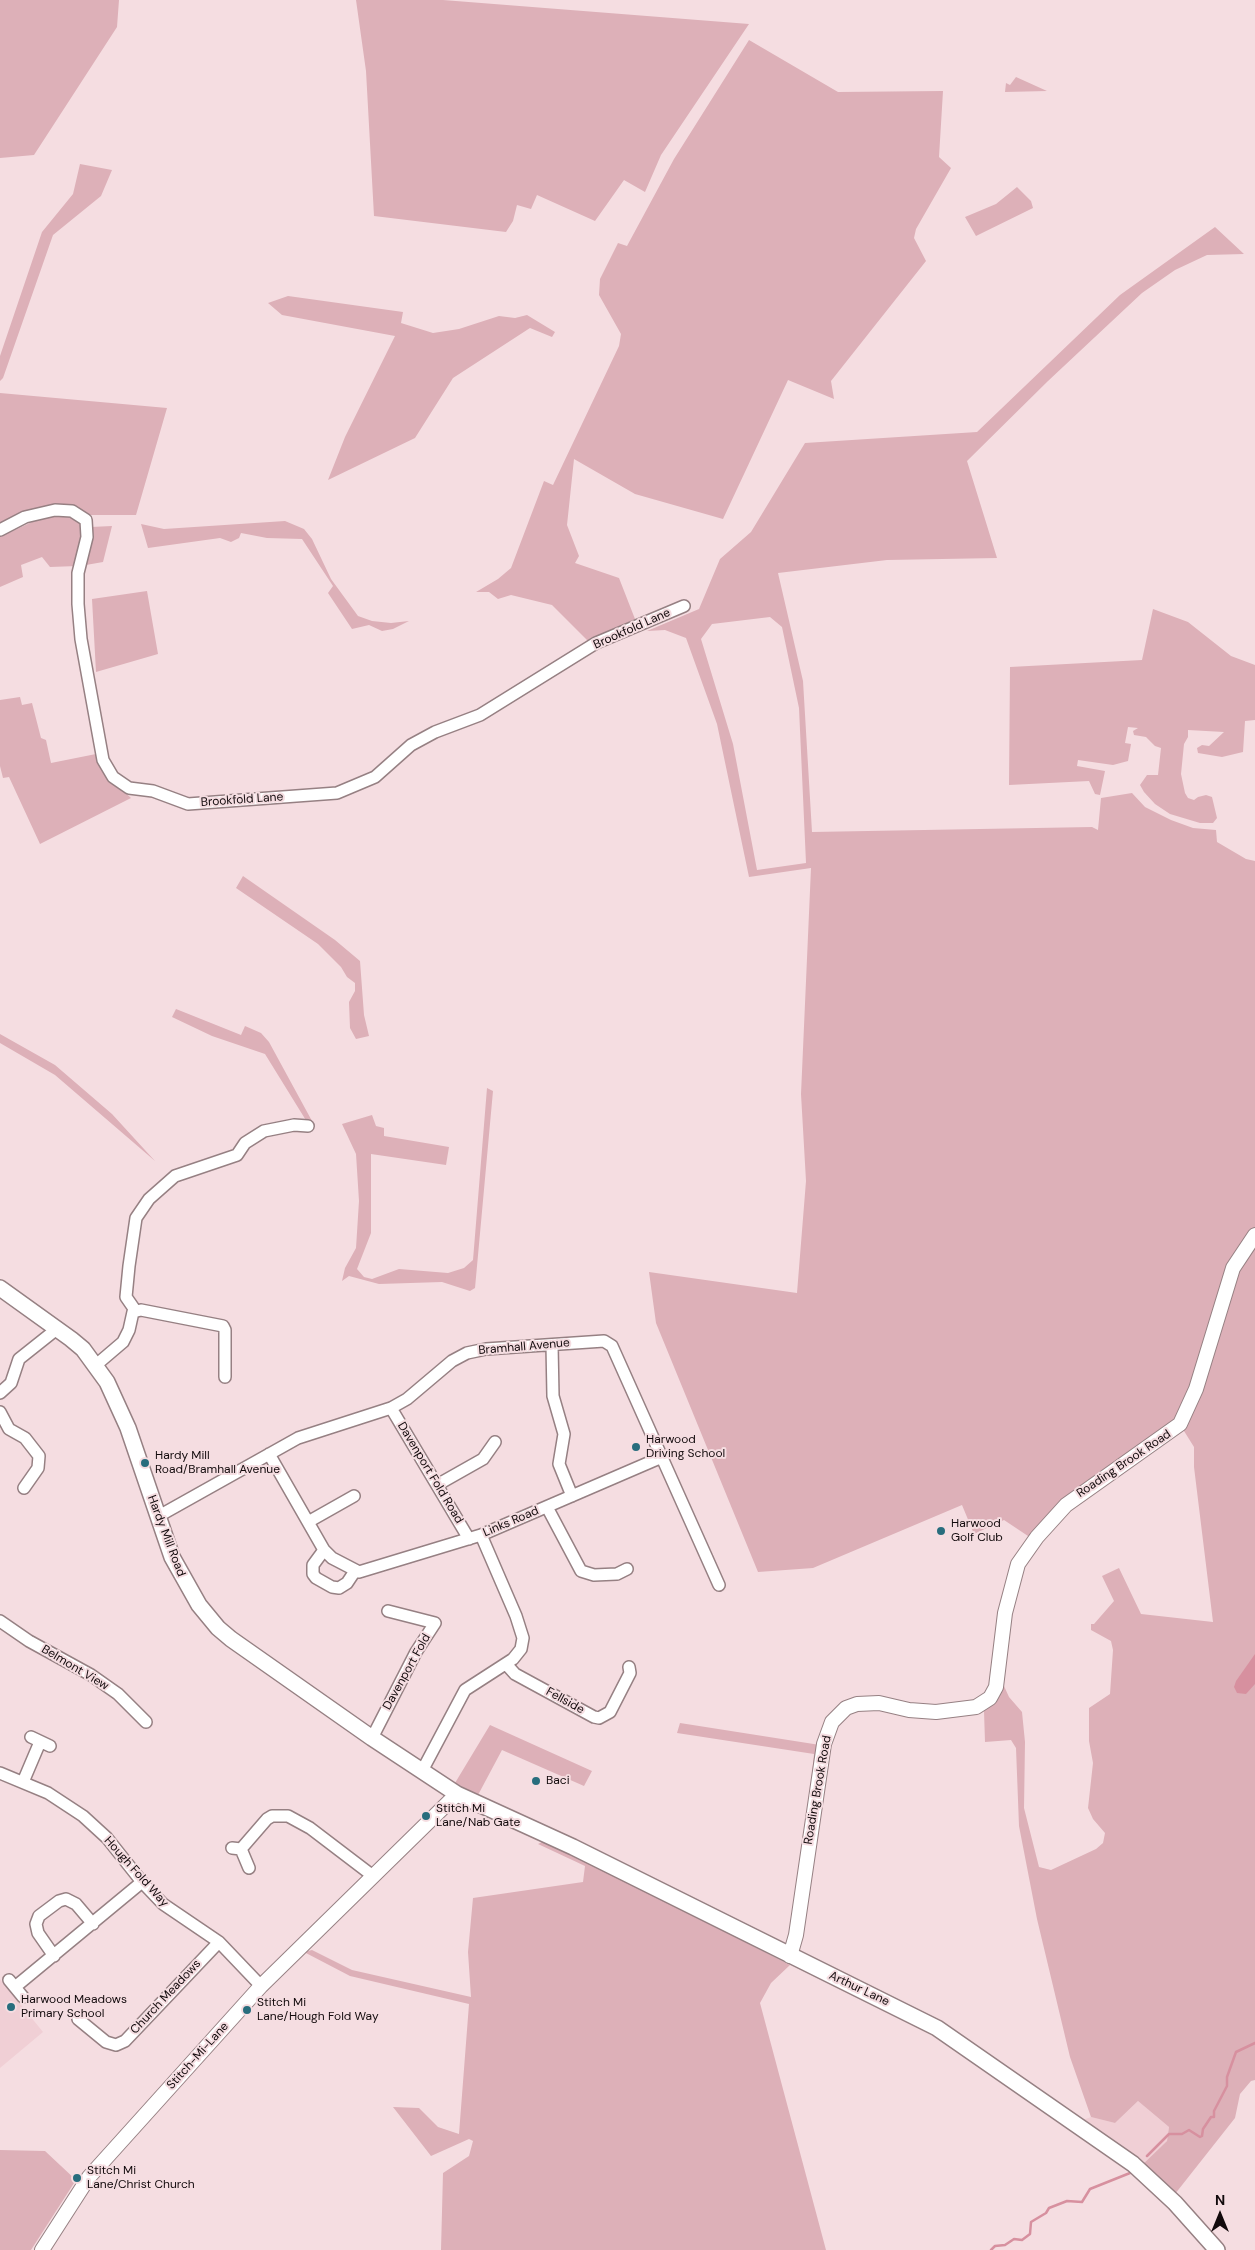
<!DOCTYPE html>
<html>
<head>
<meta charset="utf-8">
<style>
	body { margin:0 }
	#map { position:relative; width:1255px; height:2250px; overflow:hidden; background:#f5dde1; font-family:"DM Sans",sans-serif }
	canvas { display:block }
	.north { position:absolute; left:1195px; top:2190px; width:50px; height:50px; -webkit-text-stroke:4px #f5dde1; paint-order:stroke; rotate:0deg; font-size:14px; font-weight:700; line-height:20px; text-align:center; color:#120a0c }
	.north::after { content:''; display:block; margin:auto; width:18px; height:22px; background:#120a0c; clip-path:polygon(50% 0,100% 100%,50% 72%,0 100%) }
</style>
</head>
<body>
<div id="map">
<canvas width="1255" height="2250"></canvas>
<div class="north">N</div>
</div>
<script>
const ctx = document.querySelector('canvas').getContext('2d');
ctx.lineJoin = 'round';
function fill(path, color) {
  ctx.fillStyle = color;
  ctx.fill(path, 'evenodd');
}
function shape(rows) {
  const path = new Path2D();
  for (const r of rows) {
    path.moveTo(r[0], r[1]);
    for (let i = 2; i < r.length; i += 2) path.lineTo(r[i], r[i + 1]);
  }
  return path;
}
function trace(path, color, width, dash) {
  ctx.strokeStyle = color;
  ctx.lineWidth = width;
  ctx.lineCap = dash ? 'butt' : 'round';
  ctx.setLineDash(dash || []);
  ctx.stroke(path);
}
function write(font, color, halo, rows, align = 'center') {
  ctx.font = font + ' "DM Sans",sans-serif';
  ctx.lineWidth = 4;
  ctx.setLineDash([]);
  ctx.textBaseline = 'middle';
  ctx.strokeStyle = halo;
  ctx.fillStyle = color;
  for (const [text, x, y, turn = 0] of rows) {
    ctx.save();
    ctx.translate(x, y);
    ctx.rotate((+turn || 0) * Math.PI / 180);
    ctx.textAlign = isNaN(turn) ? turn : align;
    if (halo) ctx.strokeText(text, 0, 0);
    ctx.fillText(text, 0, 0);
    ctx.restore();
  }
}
const built = shape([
	[0,1979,43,2032,0,2068],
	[1138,2101,1169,2127,1167,2141,1142,2165,1080,2121,1091,2117,1115,2123]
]);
const green = shape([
	[0,0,119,0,117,27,34,155,0,158],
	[356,0,443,0,749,24,661,155,645,192,624,180,595,221,537,195,531,209,517,205,513,221,506,232,374,216,366,71],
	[749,40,838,92,943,91,939,157,951,168,916,229,914,238,926,261,831,381,834,399,788,380,723,519,635,494,574,459,567,525,579,556,575,563,619,578,635,619,588,641,552,605,511,595,498,599,489,592,476,592,498,579,511,568,544,481,553,485,619,346,621,334,599,295,600,279,618,243,627,246,674,159],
	[1016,77,1047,91,1005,92,1006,83,1010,85],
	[80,164,112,170,101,196,53,235,3,378,0,381,0,356,42,232,73,194],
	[1017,187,1031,201,1033,208,976,236,965,217,996,204],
	[1215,227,1244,254,1207,255,1175,270,1142,293,1048,381,967,461,997,558,887,560,778,573,803,681,812,832,1092,827,1098,830,1101,798,1132,793,1145,807,1171,820,1193,828,1216,830,1217,842,1246,859,1255,861,1255,2080,1251,2081,1240,2094,1235,2118,1175,2194,1142,2165,1167,2141,1169,2127,1138,2101,1115,2123,1091,2117,1070,2057,1037,1919,1019,1826,1016,1748,1011,1740,985,1742,984,1711,995,1702,1004,1686,1009,1697,1022,1712,1025,1742,1024,1808,1039,1867,1051,1870,1096,1849,1103,1843,1105,1833,1093,1819,1088,1808,1093,1763,1089,1741,1089,1708,1110,1694,1113,1650,1111,1641,1091,1630,1091,1624,1094,1624,1114,1601,1102,1576,1119,1568,1141,1614,1213,1622,1194,1467,1194,1447,1184,1431,1169,1428,1031,1538,1004,1520,974,1534,962,1505,813,1568,758,1572,656,1323,649,1272,797,1293,806,1181,801,1094,811,868,749,877,717,724,686,638,665,630,647,631,699,609,720,559,751,532,805,443,977,432,1120,295],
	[770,617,782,627,799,708,806,863,757,870,733,744,701,639,712,624],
	[288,296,403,312,401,323,433,333,459,329,499,316,515,318,527,315,555,332,552,337,530,328,453,378,415,438,328,480,345,437,395,336,282,315,268,303],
	[0,393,167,408,136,515,89,515,77,507,55,505,0,525],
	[62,514,73,516,80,521,83,530,77,566,50,567,42,557,21,565,23,577,0,587,0,537,32,522],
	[285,521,304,529,312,539,331,579,358,616,372,621,391,623,409,621,393,629,382,631,369,625,352,629,328,593,333,586,302,539,267,538,241,533,239,538,231,542,220,538,148,548,141,524,164,529],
	[112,526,103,562,86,565,91,527],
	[147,591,158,654,96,672,92,599],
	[1153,609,1188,622,1231,656,1255,665,1255,720,1245,721,1243,752,1222,757,1198,753,1197,748,1202,745,1209,746,1224,732,1188,730,1188,737,1184,744,1181,774,1185,793,1188,798,1194,800,1198,797,1206,795,1212,797,1217,818,1213,823,1200,823,1170,814,1155,804,1144,792,1140,785,1147,775,1158,775,1161,748,1155,746,1146,737,1134,735,1133,731,1138,728,1128,727,1125,743,1131,744,1128,761,1113,765,1078,760,1077,766,1105,771,1100,795,1095,794,1089,781,1009,785,1010,667,1142,660],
	[20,697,22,705,32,703,41,738,46,740,51,763,96,754,106,774,131,798,40,844,9,777,3,778,0,766,0,700],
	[243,876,335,940,360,961,364,1015,369,1036,356,1039,350,1028,349,1002,355,991,355,983,347,977,341,967,318,944,236,888],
	[176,1009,241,1035,245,1026,261,1033,269,1042,312,1121,307,1122,265,1054,212,1036,172,1017],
	[0,1034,55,1065,112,1114,155,1161,55,1075,0,1043],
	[487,1088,493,1091,475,1288,470,1291,442,1282,379,1284,349,1276,342,1281,345,1268,356,1248,359,1201,356,1154,342,1124,372,1115,376,1126,384,1128,384,1136,449,1147,446,1165,371,1154,371,1233,357,1269,364,1277,372,1279,399,1269,448,1273,464,1268,473,1260],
	[680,1723,820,1745,809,1802,814,1754,677,1733],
	[490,1725,592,1771,584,1786,502,1750,478,1795,455,1783],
	[544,1841,616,1875,790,1965,771,1983,760,2003,826,2250,441,2250,443,2173,469,2156,473,2141,469,2139,431,2156,393,2107,419,2108,438,2127,459,2134,469,2004,350,1976,304,1952,312,1950,352,1970,471,1997,468,1952,473,1898,583,1882,585,1866,538,1844],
	[0,2150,45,2151,76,2180,31,2250,0,2250]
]);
const water = shape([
	[1255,1654,1255,1684,1246,1694,1237,1693,1234,1687,1236,1681]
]);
const stream = shape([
	[1147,2156,1169,2134,1182,2134,1189,2130,1200,2137,1202,2136,1203,2129,1211,2117,1214,2117,1214,2111,1227,2086,1227,2077,1236,2052,1255,2043],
	[991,2250,995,2246,1005,2245,1014,2239,1022,2240,1030,2234,1031,2222,1046,2213,1049,2208,1067,2201,1082,2202,1090,2189,1130,2173]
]);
const minor = shape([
	[0,530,25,517,55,510,72,511,86,520,87,537,78,573,78,604,81,639,103,760,113,777,129,788,153,791,188,804,337,793,375,777,411,745,435,732,480,715,596,643,684,606],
	[135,1310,126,1297,129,1266,136,1218,149,1199,175,1176,237,1155,245,1143,264,1131,294,1125,308,1126],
	[552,1345,553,1396,564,1434,559,1464,572,1496],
	[96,1365,123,1342,129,1330,133,1312,141,1310,223,1326,225,1330,225,1377],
	[0,1393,11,1383,19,1359,58,1328],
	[391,1408,469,1539],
	[0,1412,9,1429,25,1438,39,1456,38,1468,24,1488],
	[269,1454,324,1550,332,1558,359,1572,481,1535,662,1457],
	[437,1485,483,1459,495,1442],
	[547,1507,581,1571,594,1575,617,1574,627,1569],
	[157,1517,298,1438,391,1408,407,1399,452,1361,467,1353,486,1349,604,1341,612,1346,719,1585],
	[308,1522,354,1496],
	[324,1550,313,1565,313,1574,316,1578,332,1587,339,1588,347,1583,355,1571],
	[0,1621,29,1641,91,1675,118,1694,146,1722],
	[506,1664,515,1674,594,1717,599,1718,610,1712,630,1673,629,1667],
	[31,1737,50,1746],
	[372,1738,416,1652,435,1623,388,1611],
	[422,1771,465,1690,513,1659,521,1649,523,1638,516,1616,481,1535],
	[0,1773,48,1793,83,1816,107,1838,142,1882,163,1904,219,1942,261,1986],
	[23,1782,40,1742],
	[232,1848,241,1849,249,1868],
	[241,1849,267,1819,272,1816,288,1816,310,1828,373,1876],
	[54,1956,38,1933,36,1924,39,1916,59,1901,66,1899,76,1904,93,1924],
	[9,1980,23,1997],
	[15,1987,142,1882],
	[78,2019,106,2042,116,2045,125,2041,219,1942]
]);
const tertiary = shape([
	[790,1956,796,1935,824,1744,832,1722,846,1708,857,1704,879,1703,909,1710,936,1712,976,1707,990,1698,996,1687,1005,1613,1018,1564,1037,1537,1066,1505,1180,1424,1196,1389,1233,1268,1255,1235],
	[42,2250,89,2177,261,1986,457,1794]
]);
const secondary = shape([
	[0,1288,71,1339,83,1349,107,1382,128,1428,172,1557,199,1605,218,1628,231,1639,372,1738,457,1794,573,1847,937,2028,1133,2164,1175,2203,1217,2250]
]);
const markers = [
	[636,1447,5,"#286d7d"],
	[145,1463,5,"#286d7d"],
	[941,1531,5,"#286d7d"],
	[536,1781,5,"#286d7d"],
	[426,1816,5,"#286d7d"],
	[11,2007,5,"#286d7d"],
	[247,2010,5,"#286d7d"],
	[77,2178,5,"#286d7d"]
];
const streetNames = [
	["Brookfold Lane",632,629,-24],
	["Brookfold Lane",242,800,-4],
	["Bramhall Avenue",524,1347,-5],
	["Roading Brook Road",1124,1464,-34],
	["Davenport Fold Road",430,1473,59],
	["Links Road",511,1522,-23],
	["Hardy Mill Road",166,1536,69],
	["Belmont View",75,1668,31],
	["Davenport Fold",407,1672,-61],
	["Fellside",565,1701,29],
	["Roading Brook Road",818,1790,-80],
	["Hough Fold Way",136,1872,48],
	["Arthur Lane",859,1989,25],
	["Church Meadows",166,1997,-47],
	["Stitch-Mi-Lane",198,2056,-48]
];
const poiNames = [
	["Harwood",646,1440],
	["Driving School",646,1454],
	["Hardy Mill",155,1456],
	["Road/Bramhall Avenue",155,1470],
	["Harwood",951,1524],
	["Golf Club",951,1538],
	["Baci",546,1781],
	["Stitch Mi",436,1809],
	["Lane/Nab Gate",436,1823],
	["Harwood Meadows",21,2000],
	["Primary School",21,2014],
	["Stitch Mi",257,2003],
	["Lane/Hough Fold Way",257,2017],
	["Stitch Mi",87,2171],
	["Lane/Christ Church",87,2185]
];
fill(built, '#f0cfd5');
fill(green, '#ddb0b8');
fill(water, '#d7909f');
trace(stream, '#d7909f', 2.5);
trace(minor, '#968083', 14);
trace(tertiary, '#968083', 16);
trace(secondary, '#968083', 18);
trace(minor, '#fff', 11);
trace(tertiary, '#fff', 14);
trace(secondary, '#fff', 15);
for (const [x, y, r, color] of markers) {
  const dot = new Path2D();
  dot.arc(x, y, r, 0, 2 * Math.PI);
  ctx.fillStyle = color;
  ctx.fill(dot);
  trace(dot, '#f5dde1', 2);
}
write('12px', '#120a0c', '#f5dde1', streetNames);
write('12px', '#120a0c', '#f5dde1', poiNames, 'left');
</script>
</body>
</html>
